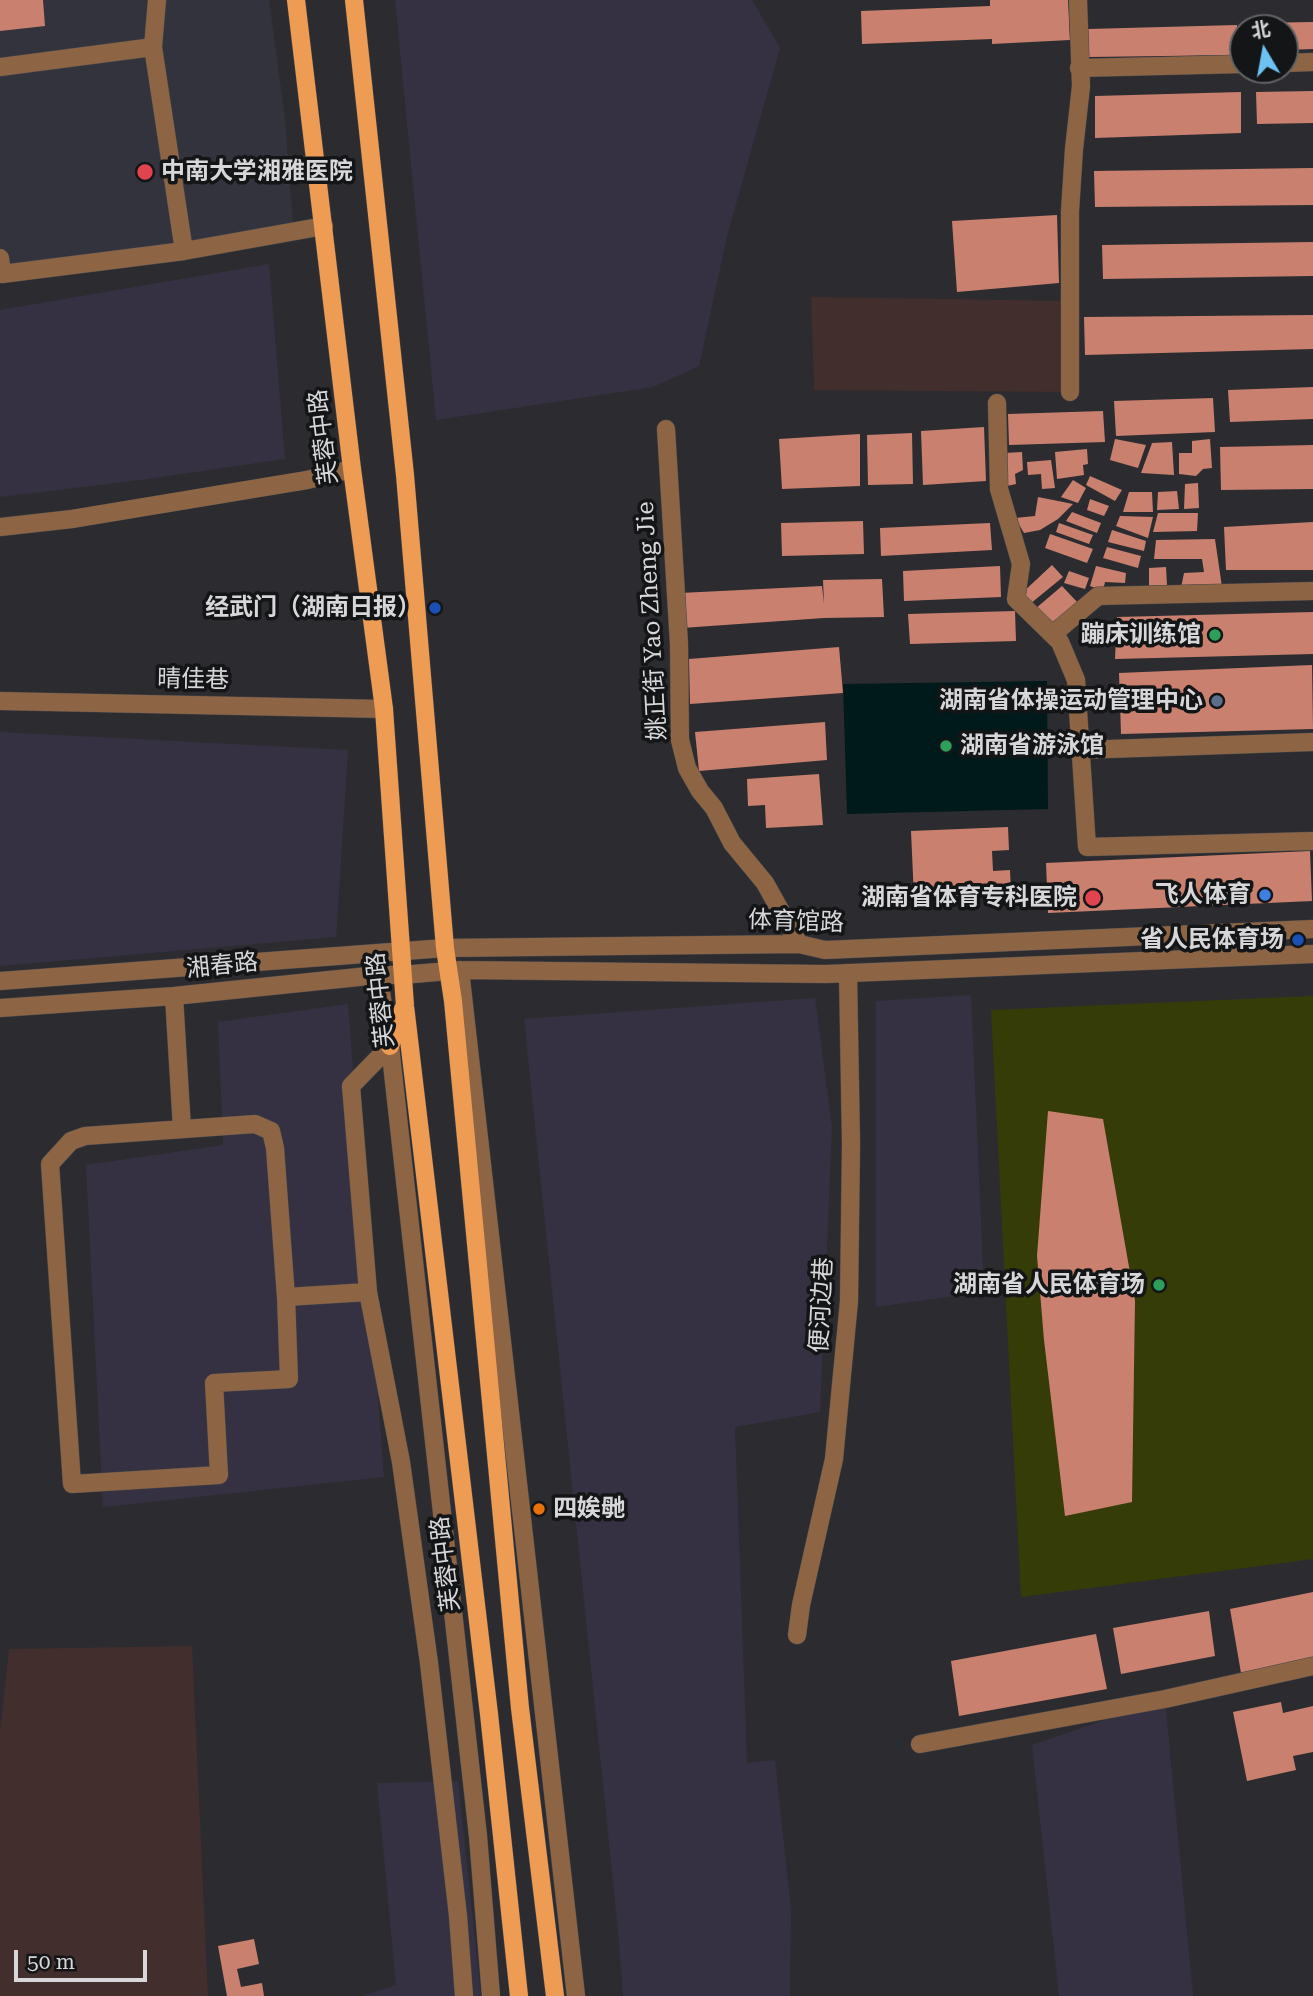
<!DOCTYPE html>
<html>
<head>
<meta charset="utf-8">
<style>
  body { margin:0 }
  #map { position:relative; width:1313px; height:1996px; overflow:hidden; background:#2c2c30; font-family:"Roboto Serif","Noto Sans SC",serif }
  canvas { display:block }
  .north { position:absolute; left:1229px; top:14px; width:70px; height:70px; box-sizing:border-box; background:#141516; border:2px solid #626364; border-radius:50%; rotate:350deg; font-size:19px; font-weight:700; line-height:28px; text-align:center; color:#d7d7da }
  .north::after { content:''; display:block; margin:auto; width:24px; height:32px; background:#6dc2f3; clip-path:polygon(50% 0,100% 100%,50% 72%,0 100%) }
  .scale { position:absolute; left:14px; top:1950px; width:133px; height:32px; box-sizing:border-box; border:4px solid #d7d7da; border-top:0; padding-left:9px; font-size:21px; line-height:24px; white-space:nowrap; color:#d7d7da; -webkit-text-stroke:5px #141516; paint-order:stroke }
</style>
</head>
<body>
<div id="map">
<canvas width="1313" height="1996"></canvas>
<div class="north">北</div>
<div class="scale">50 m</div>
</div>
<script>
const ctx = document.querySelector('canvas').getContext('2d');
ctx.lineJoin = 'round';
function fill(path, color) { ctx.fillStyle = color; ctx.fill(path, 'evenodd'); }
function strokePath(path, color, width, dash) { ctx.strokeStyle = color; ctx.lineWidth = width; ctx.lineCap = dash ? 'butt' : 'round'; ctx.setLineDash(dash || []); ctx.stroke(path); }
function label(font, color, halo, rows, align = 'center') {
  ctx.font = font + ' "Roboto Serif","Noto Sans SC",serif'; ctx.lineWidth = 7; ctx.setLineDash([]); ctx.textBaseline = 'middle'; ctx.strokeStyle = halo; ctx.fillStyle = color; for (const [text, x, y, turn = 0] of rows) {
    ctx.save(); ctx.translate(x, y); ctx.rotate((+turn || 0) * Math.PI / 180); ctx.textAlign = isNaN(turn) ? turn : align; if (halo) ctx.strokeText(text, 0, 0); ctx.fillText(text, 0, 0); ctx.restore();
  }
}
fill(new Path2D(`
  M395,0H752L780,48L727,236L699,366L653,387L436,420Z
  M269,264L285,459L147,479L0,497V310Z
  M0,732L348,750L336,937L0,966Z
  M971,995L984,1292L876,1307V1001Z
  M815,998L832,1127L820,1412L735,1427L747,1763L775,1760L791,1911L790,1996H623L618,1930L524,1019Z
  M348,1004L384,1477L103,1507L86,1165L223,1145L218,1022Z
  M1165,1699L1193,1996H1059L1032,1745Z
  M458,1781L481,1996H362L396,1985L377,1783Z`), '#353142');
fill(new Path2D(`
  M0,0H269L285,119L293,225L0,275Z`), '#32333d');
fill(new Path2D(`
  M811,297L1069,301L1070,392L814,390Z
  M192,1646L208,1996H0V1731L9,1649Z`), '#422e2c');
fill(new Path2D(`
  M1313,996V1559L1021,1597L991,1010Z`), '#363c07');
fill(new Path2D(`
  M1047,681L1048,809L847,814L843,684Z`), '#001a1b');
fill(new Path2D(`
  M0,0H43L45,26L0,31Z
  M990,0H1068L1070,40L992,44V39L862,44L861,11L990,6Z
  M1313,22V49L1285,50V28H1254V23Z
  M1237,25V55L1089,57L1088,29Z
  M1313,91V123L1257,124L1256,92Z
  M1241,92V133L1095,138V96Z
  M1313,168V205L1095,207L1094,171Z
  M1057,215L1059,283L957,292L952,221Z
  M1313,242V276L1103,279L1102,245Z
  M1313,315V349L1085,355L1084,317Z
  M1313,387V419L1230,422L1228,390Z
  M1213,398L1215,432L1116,436L1114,401Z
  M1103,411L1105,442L1009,445L1008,414Z
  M984,427L986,481L923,485L921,431Z
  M912,433L913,484L868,485L867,435Z
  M860,434V486L782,489L779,439Z
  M1115,439L1146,445L1138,468L1110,460Z
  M1210,439L1212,468L1203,469L1196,476L1179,474V453H1192V441Z
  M1172,442L1174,475L1141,473L1152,443Z
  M1313,445V489L1221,490L1220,447Z
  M1087,449L1088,464L1083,465L1084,475L1057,479L1055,452Z
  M1022,452L1023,470L1015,474L1016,484L1007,486L1004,453Z
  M1051,460L1055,488L1042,489L1041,474L1028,475L1027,462Z
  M1090,476L1122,490L1115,501L1086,485Z
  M1073,480L1086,488L1078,503L1061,497Z
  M1198,483L1199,508L1184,509L1185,484Z
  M1177,491L1179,509L1157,510L1158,492Z
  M1129,492H1152L1153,512H1123Z
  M1038,497L1073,504L1058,519L1040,530L1024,533L1015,518L1035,516Z
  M1090,499L1109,506L1104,516L1087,510Z
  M1072,512L1101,523L1097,533L1066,521Z
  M1158,513H1198L1197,531L1153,532Z
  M1120,516L1153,517L1148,538L1116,526Z
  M863,521L864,554L782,556L781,523Z
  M1313,522V570H1226L1224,527Z
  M990,523L992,550L881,556L880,528Z
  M1059,523L1093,535L1089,544L1056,532Z
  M1112,530L1146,541L1144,551L1108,542Z
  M1050,534L1093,549L1087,563L1045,548Z
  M1215,539L1222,587L1181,588L1184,573L1204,572L1202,559H1154L1156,540Z
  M1107,547L1141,556L1138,568L1103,558Z
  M1052,565L1063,577L1030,604L1021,594Z
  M1000,566L1001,597L904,601L903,571Z
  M1096,566L1126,573L1125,583L1105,582L1103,591L1090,586Z
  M1166,567L1167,585L1149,586V568Z
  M1069,571L1089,578L1085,589L1064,583Z
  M882,579L884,617L824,618L682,628L680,593L822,586L824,604L823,580Z
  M1062,586L1079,604L1053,627L1035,609Z
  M1015,611L1016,641L910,644L908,614Z
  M1313,612V654L1115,659L1117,617Z
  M839,647L843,693L690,704L689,659Z
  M1312,665L1313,729L1121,734L1119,673Z
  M825,722L827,760L699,771L695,732Z
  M819,774L823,825L766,828L765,805L748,806L747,779Z
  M1008,827L1009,850L992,851L993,871L1010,870L1011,893L914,898L911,831Z
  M1310,851L1312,901L1048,913L1046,863Z
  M1048,1111L1103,1119L1135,1301L1132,1502L1065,1516L1044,1340L1037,1256Z
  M1313,1592V1658L1241,1673L1230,1609Z
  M1209,1611L1215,1656L1121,1674L1113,1628Z
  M1096,1634L1107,1689L959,1716L951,1661Z
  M1281,1702L1283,1713L1313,1706V1752L1293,1756L1296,1770L1247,1781L1233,1712Z
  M254,1939L259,1964L237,1969L241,1987L262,1983L264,1996H227L218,1946Z`), '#c9806f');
const minor = new Path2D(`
  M157,0L153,47L184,251
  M1285,63L1313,62
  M0,67L153,47
  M1079,68L1243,64
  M0,258L2,274L184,251L324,226
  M1070,392V211L1074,149L1081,86L1078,0
  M997,403L999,489L1021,564L1016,599L1060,642L1076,680L1087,847L1313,841
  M666,429L679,644L680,740L687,768L700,791L714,808L732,843L765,883L799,944
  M0,527L72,519L307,480L352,469
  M1053,634L1098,596L1313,591
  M0,701L384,709
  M1080,750L1313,742
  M460,970L576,1996
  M378,975L390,1046L478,1836L491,1996
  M0,981L445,948L799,944L825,950L1313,929
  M174,996L182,1129
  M0,1008L174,996L378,975H402L460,970L826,974L1313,954
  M390,1046L351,1086L368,1292L401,1462L429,1663L458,1916L464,1996
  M255,1124L271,1131L275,1148L286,1297L289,1379L214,1383L219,1475L72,1484L50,1164L71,1141L85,1136Z
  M286,1297L368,1292
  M797,1635L801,1605L834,1459L849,1301L851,1144L848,973
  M920,1744L1165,1699L1313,1666`);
const major = new Path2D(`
  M296,0L352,469L384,709L405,1006L489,1714L519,1996
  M354,0L405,475L445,948L453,1001L520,1708L555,1996
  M390,1046L403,1009`);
strokePath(minor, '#47474b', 19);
strokePath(major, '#47474b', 19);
strokePath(minor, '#8d6545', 18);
strokePath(major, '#ee9b54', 18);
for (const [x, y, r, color] of [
  [145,172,9,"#e0444e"],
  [435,608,7,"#1a4fb4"],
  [1215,635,7,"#2e9e5b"],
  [1217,701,7,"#5c6f8a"],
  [946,746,7,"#2e9e5b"],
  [1265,895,7,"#3f7fe0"],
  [1093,898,9,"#e0444e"],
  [1298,940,7,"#1a4fb4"],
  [1159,1285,7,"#2e9e5b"],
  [539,1509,7,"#e8710a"]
]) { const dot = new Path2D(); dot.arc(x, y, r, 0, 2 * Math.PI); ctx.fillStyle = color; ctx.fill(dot); strokePath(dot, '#141516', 2.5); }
label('bold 24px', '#d7d7da', '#141516', [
  ["中南大学湘雅医院",161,172,"left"],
  ["经武门（湖南日报）",421,608],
  ["蹦床训练馆",1201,635],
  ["湖南省体操运动管理中心",1203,701],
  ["湖南省游泳馆",960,746,"left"],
  ["飞人体育",1251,895],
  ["湖南省体育专科医院",1077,898],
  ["省人民体育场",1284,940],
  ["湖南省人民体育场",1145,1285],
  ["四娭毑",553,1509,"left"]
], 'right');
label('24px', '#d7d7da', '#141516', [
  ["芙蓉中路",324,437,-97],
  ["姚正街 Yao Zheng Jie",652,621,-93],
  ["晴佳巷",193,680,1],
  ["体育馆路",796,922,2],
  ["湘春路",222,966,-6],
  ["芙蓉中路",381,1000,-96],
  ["便河边巷",822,1305,-87],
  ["芙蓉中路",446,1564,-97]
]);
</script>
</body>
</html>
